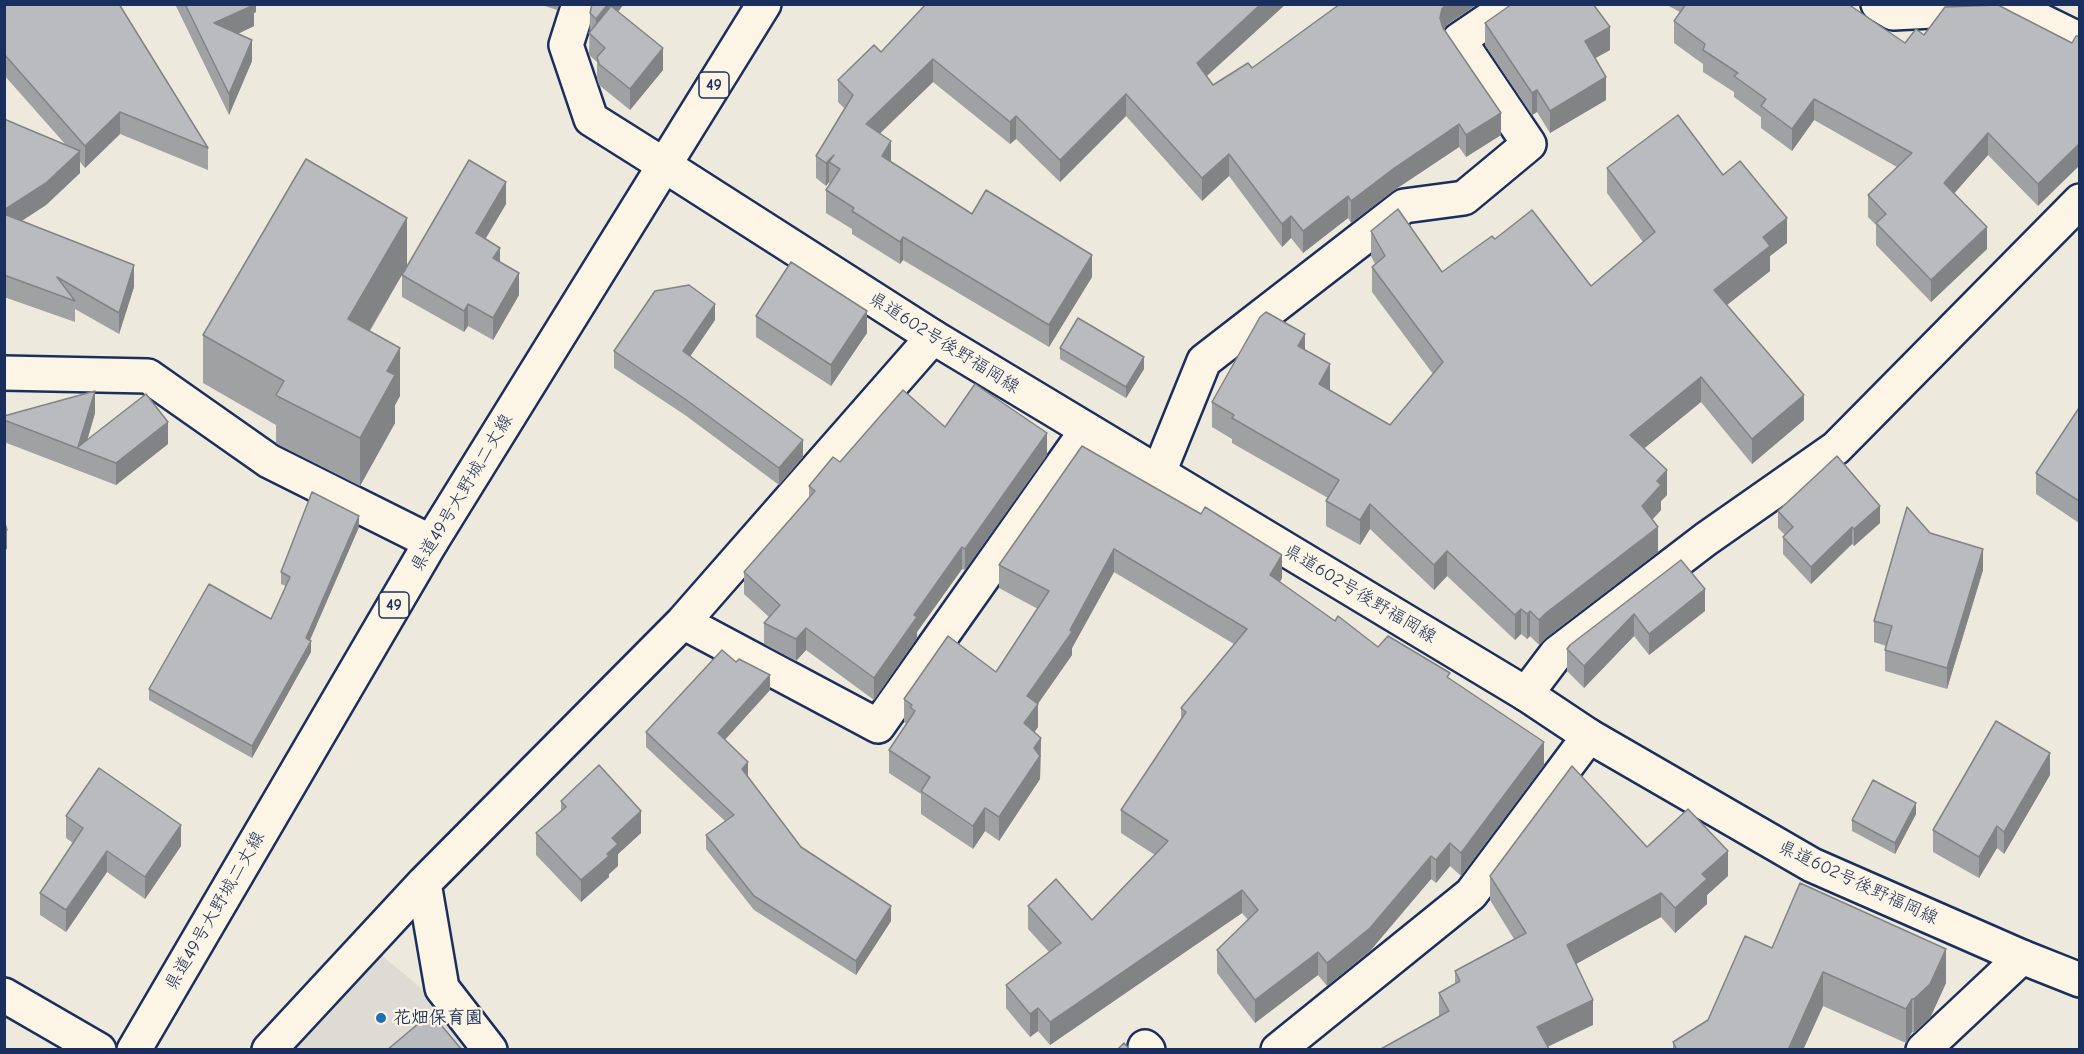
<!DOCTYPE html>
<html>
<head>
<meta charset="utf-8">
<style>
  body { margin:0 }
  #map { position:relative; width:2084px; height:1054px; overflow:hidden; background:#eee9dd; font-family:"Comic Neue",sans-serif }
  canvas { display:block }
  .frame { position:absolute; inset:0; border:6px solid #1b2f5e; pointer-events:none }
</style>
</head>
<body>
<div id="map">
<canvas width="2084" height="1054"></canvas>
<div class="frame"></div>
</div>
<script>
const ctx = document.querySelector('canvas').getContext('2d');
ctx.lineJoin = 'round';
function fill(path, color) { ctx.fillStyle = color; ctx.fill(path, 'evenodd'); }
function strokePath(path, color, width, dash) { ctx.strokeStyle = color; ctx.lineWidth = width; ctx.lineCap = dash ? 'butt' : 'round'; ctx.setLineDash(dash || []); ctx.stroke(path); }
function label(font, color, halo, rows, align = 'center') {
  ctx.font = font + ' "Comic Neue","Klee One",sans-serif'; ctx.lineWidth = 4.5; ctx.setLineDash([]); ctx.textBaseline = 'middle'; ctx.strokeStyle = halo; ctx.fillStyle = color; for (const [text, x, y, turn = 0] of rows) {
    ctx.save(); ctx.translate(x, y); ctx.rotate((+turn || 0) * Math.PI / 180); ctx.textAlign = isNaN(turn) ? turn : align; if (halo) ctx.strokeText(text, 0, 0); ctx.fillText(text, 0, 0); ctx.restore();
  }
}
fill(new Path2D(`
  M381,955L420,987L468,1049L288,1050Z`), '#dedbd4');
const minor = new Path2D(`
  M579,4L566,45L591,119L664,165
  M1878,4L1893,13L2013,7L2080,40
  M4,373L148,376L269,461L431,542
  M1159,472L1204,361L1404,206L1464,198L1529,144L1459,40L1512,4
  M683,622L878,726L1087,430
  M1526,694L1557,653L1706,539L1836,448L2080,201
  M4,995L99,1050
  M1145,1047L1148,1050
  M269,1050L424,883
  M490,1050L442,988L424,883L683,622L933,337
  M1278,1050L1471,894L1589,736
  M1923,1050L2022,957`);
const secondary = new Path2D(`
  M664,165L933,337L1526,694L1589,736L1812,865L2022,957L2080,980`);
const primary = new Path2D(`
  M134,1050L431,542L764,4`);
strokePath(minor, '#1b2f5e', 38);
strokePath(secondary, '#1b2f5e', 38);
strokePath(primary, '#1b2f5e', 38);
strokePath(minor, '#fcf5e5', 33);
strokePath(secondary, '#fcf5e5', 33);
strokePath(primary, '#fcf5e5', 33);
fill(new Path2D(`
  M4,4L208,148V170L120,134L85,168L80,162V173L46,205L22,221L134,287L119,334L75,309V322L4,297V119L65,144L4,75Z
  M175,4H256V12L254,13V26L238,34L252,61L229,115Z
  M542,4H560L557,10L542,5Z
  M624,4L618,12L663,70L630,110L599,85L597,79V62L589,55L590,13Z
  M1340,4H1478L1448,24L1444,29L1501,135L1466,157L1459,147L1393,191L1351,223L1348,218L1303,253L1291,238L1282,247L1229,176L1202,201L1126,116L1060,182L1016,139L1010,144L933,82L880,133L891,162L972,214L1092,277L1049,347L903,260L900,264L852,234V229L826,213V190L830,185L829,182L826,186L816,178V156L845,109L838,102V80L881,52L1207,76L1213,85L1252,68Z
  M1665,4H1855L1852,8L1905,43L1924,35L2072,43L2038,206L1988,155L1954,193L1987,249L1931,302L1876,245V225L1868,217V195L1897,167L1814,120L1792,151L1761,128V117L1734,97V92L1703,72V64L1674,43V21L1680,12Z
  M1485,23L1610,50L1595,58L1606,100L1550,133L1537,112L1532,115L1485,45Z
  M1607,168L1723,175L1787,243L1770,256V271L1727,305L1804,420L1752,464L1701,402L1644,448L1667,495L1661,501V510L1652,520L1658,552L1546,638L1539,645L1530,636L1527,639L1521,634L1515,640L1447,576L1434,590L1370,529L1360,545L1326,526V501L1328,498L1232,443V439L1212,427V402L1305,350L1330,389L1329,390L1390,425L1433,374L1372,292V267L1375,264L1371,256V231L1442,272L1495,239L1591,286L1643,242L1607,193Z
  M506,204L485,239L519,295L493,340L468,326L464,332L402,297V275L370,331L400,396L395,405V423L360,486L279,445L276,443V425L203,383V335L407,266Z
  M756,316L867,333L831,386L756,337Z
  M715,320L690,356L803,457L779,485L685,415L614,368V351Z
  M1060,348L1144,369L1126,398L1060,359Z
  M2079,408V523L2036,494V473Z
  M95,413L87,441L168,444L116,485L4,442V416Z
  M945,427L1047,455L965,570L962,569L917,632V638L874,700L806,650L796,661L764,644V623L769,617L744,594V572L809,498V486L840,462Z
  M1082,446L1282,578L1280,582L1335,621L1378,647L1450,679L1544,765L1461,876L1450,866L1436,883L1431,879L1370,951L1327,986L1318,975L1255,1023L1217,973V950L1248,920L1242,913L1050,1045L1038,1031L1030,1037L1006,1008V985L1049,952L1028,929V906L1092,920L1155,855L1121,833V810L1181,719V708L1234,644L1114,572L1072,648V655L1038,704V727L1034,733L1041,738L1040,779L999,841L985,831L973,849L921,814V794L889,773V750L907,724L904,722V699L996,672L1038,609L999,588V565Z
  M1778,511L1880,523L1854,546L1852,544L1811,584L1783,554V537L1785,535L1778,528Z
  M359,527L310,640L311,652L252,758L149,700V689L271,619L286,586L281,584V572Z
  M1930,533L1983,570L1947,689L1885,671V650L1886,646L1874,642V621Z
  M1681,560L1705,611L1649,655L1634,636L1584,688L1567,671V649Z
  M770,690L725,740L748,777L801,847L891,921L856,975L754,910L706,849V835L725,821L646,747V732Z
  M2050,775L2004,854L1997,848L1979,878L1933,852V830Z
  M561,801L641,833L618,854V866L609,874V877L581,902L536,855V833L561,811Z
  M1916,814L1895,854L1852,831V820Z
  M66,816L181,846L145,899L107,872L66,932L40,915V893L73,843L66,838Z
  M1647,847L1728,876L1707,895V904L1675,933L1661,917L1576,964L1593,1025L1439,1017V993L1455,984V971L1514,939L1490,900V876Z
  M1772,948L1946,983L1930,1018L1914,1033L1912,1032L1906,1043L1823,1006L1803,1050H1673V1042L1708,1020Z`), '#a0a1a3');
fill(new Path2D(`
  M249,4H256V12L254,13V26L214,45V23Z
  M608,4H624L596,38V19Z
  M1261,4H1286L1197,85V63Z
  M1446,4H1478L1448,24L1442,31L1440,18L1442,9Z
  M1610,27V50L1585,64V41Z
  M252,40V61L229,115V94Z
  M663,48V70L630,110V89Z
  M933,59V82L866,147V124Z
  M1606,77V100L1550,133V111Z
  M1537,90V112L1532,115V93Z
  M1126,94V116L1060,182V160Z
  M1814,99V120L1792,151V129Z
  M120,112V134L85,168V146Z
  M1501,113V135L1466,157V135Z
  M1016,116V139L1010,144V122Z
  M1459,124V147L1393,191L1351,223V201L1393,169Z
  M1988,133V155L1944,205V183Z
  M891,141V163L882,156Z
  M2079,144V166L2038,206V184Z
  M80,151V173L46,205L4,232V210Z
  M1229,154V176L1202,201V178Z
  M834,155L829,162V182L826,186V163Z
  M506,182V204L476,255V233Z
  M1348,196V218L1303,253V231Z
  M1291,216V238L1282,247V224Z
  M407,218V266L348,367V319Z
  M1787,218V243L1770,256V271L1714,315V290L1763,237Z
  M1987,227V249L1931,302V280Z
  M903,237V260L900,264V242Z
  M500,248V269L493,258Z
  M1092,255V277L1049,347V325Z
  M134,265V287L119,334V313Z
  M519,273V295L493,340V318Z
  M468,304V326L464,332V311Z
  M715,304V320L683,367V351Z
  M867,311V333L831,386V365Z
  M1305,334V359L1298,346Z
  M400,348V396L395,405V423L360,486V438L387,371Z
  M1144,357V369L1126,398V387Z
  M1330,364V389L1319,408V384Z
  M1701,377V402L1630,460V435Z
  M95,391V413L84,451L78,447Z
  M1804,395V420L1752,464V439Z
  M168,422V444L116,485V463Z
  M1047,433V455L965,570V549Z
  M803,440V457L779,485V468Z
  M1667,470V495L1661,501V510L1642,531V506L1657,481Z
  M1370,504V529L1360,545V520Z
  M1880,506V523L1854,546V529Z
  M359,516V527L306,649V638Z
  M1658,527V552L1546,638L1539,645V620L1546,613Z
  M1852,527V544L1811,584V567Z
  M7,530V549L4,550V531Z
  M962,547V569L917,632V638L874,700V678L914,615Z
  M1114,549V572L1072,648V655L1027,719V696L1070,630Z
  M1983,549V570L1947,689V668Z
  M1447,551V576L1434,590V565Z
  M1282,555V578L1270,598V575Z
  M1705,589V611L1649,655V634Z
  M1521,609V634L1515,640V615Z
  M1530,611V636L1527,639V614Z
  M1634,614V636L1584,688V666Z
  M806,628V650L796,661V639Z
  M311,641V652L252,758V746Z
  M770,675V690L718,747V733Z
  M1038,704V727L1024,746V723Z
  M1041,738L1040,779L999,841V817L1034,748Z
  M1544,742V765L1461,876V853Z
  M2050,753V775L2004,854V832Z
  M748,762V777L742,769Z
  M1916,803V814L1895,854V843Z
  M985,808V831L973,849V826Z
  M641,811V833L618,854V866L609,874V877L581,902V880L607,854L612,838Z
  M181,825V846L145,899V877Z
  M1997,826V848L1979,878V857Z
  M1450,843V866L1436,883V860Z
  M107,851V872L66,932V910Z
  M1728,851V876L1707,895V904L1675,933V908L1702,874Z
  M1431,856V879L1370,951L1327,986V963Z
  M1242,890V913L1050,1045V1022Z
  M1661,893V917L1567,969V945Z
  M891,906V921L856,975V961Z
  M1946,949V983L1930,1018L1914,1033V999Z
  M1318,952V975L1255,1023V1000Z
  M1823,972V1006L1803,1050H1788Z
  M1912,999V1032L1906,1043V1009Z
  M1593,1000V1025L1541,1050L1537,1027Z
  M1038,1008V1031L1030,1037V1014Z`), '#828385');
const building = new Path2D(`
  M4,4H119L208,148L120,112L85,146L4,54Z
  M185,4L254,5L214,23L252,40L229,94Z
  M592,4H608L596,19L590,13Z
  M926,4H1261L1197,63L1213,85L1248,63L1252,68L1340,4H1446L1442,9L1440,18L1443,28L1501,113L1466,135L1459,124L1393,169L1351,201L1348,196L1303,231L1291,216L1282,224L1229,154L1202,178L1126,94L1060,160L1016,116L1010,122L933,59L866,124L891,141L882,156L972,214L986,190L1092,255L1049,325L903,237L900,242L852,211L854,208L826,190L840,169L829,162L834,155L826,163L816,156L853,95L838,80L874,45L881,52Z
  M1512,4H1593L1610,27L1585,41L1606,77L1550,111L1537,90L1532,93L1485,23Z
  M1686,4H1848L1905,43L1916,29L1924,35L1945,7L1998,5L2072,43L2076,36H2079V144L2038,184L1988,133L1944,183L1987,227L1931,280L1876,223L1886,214L1868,195L1912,153L1814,99L1792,129L1761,106L1766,99L1734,76L1738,73L1703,50L1705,44L1674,21Z
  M611,6L663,48L630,89L599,64L597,57L605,48L589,33Z
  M1678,115L1723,175L1740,161L1787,218L1763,237L1770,246L1714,290L1804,395L1752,439L1701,377L1630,435L1667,470L1657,481L1661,485L1642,506L1658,527L1546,613L1539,620L1530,611L1527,614L1521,609L1515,615L1447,551L1434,565L1370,504L1360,520L1326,501L1339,480L1232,418L1234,415L1212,402L1260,317L1266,312L1305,334L1298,346L1330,364L1319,384L1390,425L1443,362L1372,267L1385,256L1371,231L1398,209L1442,272L1492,236L1495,239L1532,210L1591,286L1655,232L1607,168Z
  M4,119L80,151L46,183L4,210Z
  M306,159L407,218L348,319L400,348L387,371L395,375L360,438L279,397L276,395L284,381L203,335Z
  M469,160L506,182L476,233L500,248L493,258L519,273L493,318L468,304L464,311L402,275Z
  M4,214L134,265L119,313L57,277L75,301L4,275Z
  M791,262L867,311L831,365L756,316Z
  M689,285L715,304L683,351L803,440L779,468L685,399L614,351L655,291Z
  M1078,318L1144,357L1126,387L1060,348Z
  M975,384L1047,433L965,549L962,547L914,615L917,617L874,678L806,628L796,639L764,623L780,605L744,572L815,491L809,486L833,457L840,462L903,390L945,427Z
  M95,391L78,447L146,394L168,422L116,463L4,420V416Z
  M2079,408V501L2036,473Z
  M1082,446L1201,514L1205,507L1282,555L1270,575L1335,621L1338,616L1378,647L1388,636L1450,673L1447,677L1544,742L1461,853L1450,843L1436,860L1431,856L1370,928L1327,963L1318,952L1255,1000L1217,950L1258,910L1242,890L1050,1022L1038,1008L1030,1014L1006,985L1061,943L1028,906L1056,879L1092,920L1168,841L1121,810L1186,712L1181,708L1247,629L1114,549L1070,630L1072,632L1027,696L1038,704L1024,723L1041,738L1034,748L1040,756L999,817L985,808L973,826L921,791L930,777L889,750L915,711L910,707L912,705L904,699L948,636L996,672L1049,591L999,565Z
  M1837,456L1880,506L1854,529L1852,527L1811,567L1783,537L1793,527L1778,511Z
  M312,492L359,516L306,638L311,641L252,746L149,689L209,584L271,619L290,577L281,572Z
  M1907,507L1930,533L1983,549L1947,668L1885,650L1892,626L1874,621Z
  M4,520L7,530L4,531Z
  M1681,560L1705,589L1649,634L1634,614L1584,666L1567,649L1570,645Z
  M722,650L736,662L739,659L770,675L718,733L748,762L742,769L801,847L891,906L856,961L754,896L706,835L734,815L646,732Z
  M1996,721L2050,753L2004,832L1997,826L1979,857L1933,830Z
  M599,765L641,811L612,838L618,844L607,854L609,856L581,880L536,833L566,807L561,801Z
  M1572,766L1647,847L1688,809L1728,851L1702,874L1707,879L1675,908L1661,893L1567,945L1593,1000L1537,1027L1549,1049L1379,1050L1449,1011L1439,993L1460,981L1455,971L1526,933L1490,876Z
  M99,768L181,825L145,877L107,851L66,910L40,893L83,828L66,816Z
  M1873,780L1916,803L1895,843L1852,820Z
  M1800,883L1946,949L1930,984L1914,999H1912L1906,1009L1823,972L1788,1050H1677L1673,1042L1708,1020L1745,936L1772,948Z
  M431,1013L462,1050H387Z
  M1124,1043L1130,1050H1117Z`);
fill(building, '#babbbe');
strokePath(building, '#828385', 1.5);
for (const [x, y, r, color] of [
  [381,1018,6,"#1f6fb2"]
]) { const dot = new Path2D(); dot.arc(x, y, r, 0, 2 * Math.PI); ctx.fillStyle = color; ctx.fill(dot); strokePath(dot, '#fcf5e5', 2); }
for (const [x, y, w] of [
  [714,85,30],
  [394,605,30]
]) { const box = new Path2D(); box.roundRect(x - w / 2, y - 13, w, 26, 4.5); ctx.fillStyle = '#fcf5e5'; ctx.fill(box); strokePath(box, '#1b2f5e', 1.5); }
label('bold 16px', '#1b2f5e', null, [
  ["49",714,85],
  ["49",394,605]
]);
label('18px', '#1b2f5e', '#fcf5e5', [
  ["県道602号後野福岡線",944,343,32],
  ["県道49号大野城二丈線",462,493,-59],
  ["県道602号後野福岡線",1360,594,31],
  ["県道602号後野福岡線",1858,883,25],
  ["県道49号大野城二丈線",215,911,-60]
]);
label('bold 18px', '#1b2f5e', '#fcf5e5', [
  ["花畑保育園",393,1018]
], 'left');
</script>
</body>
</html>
